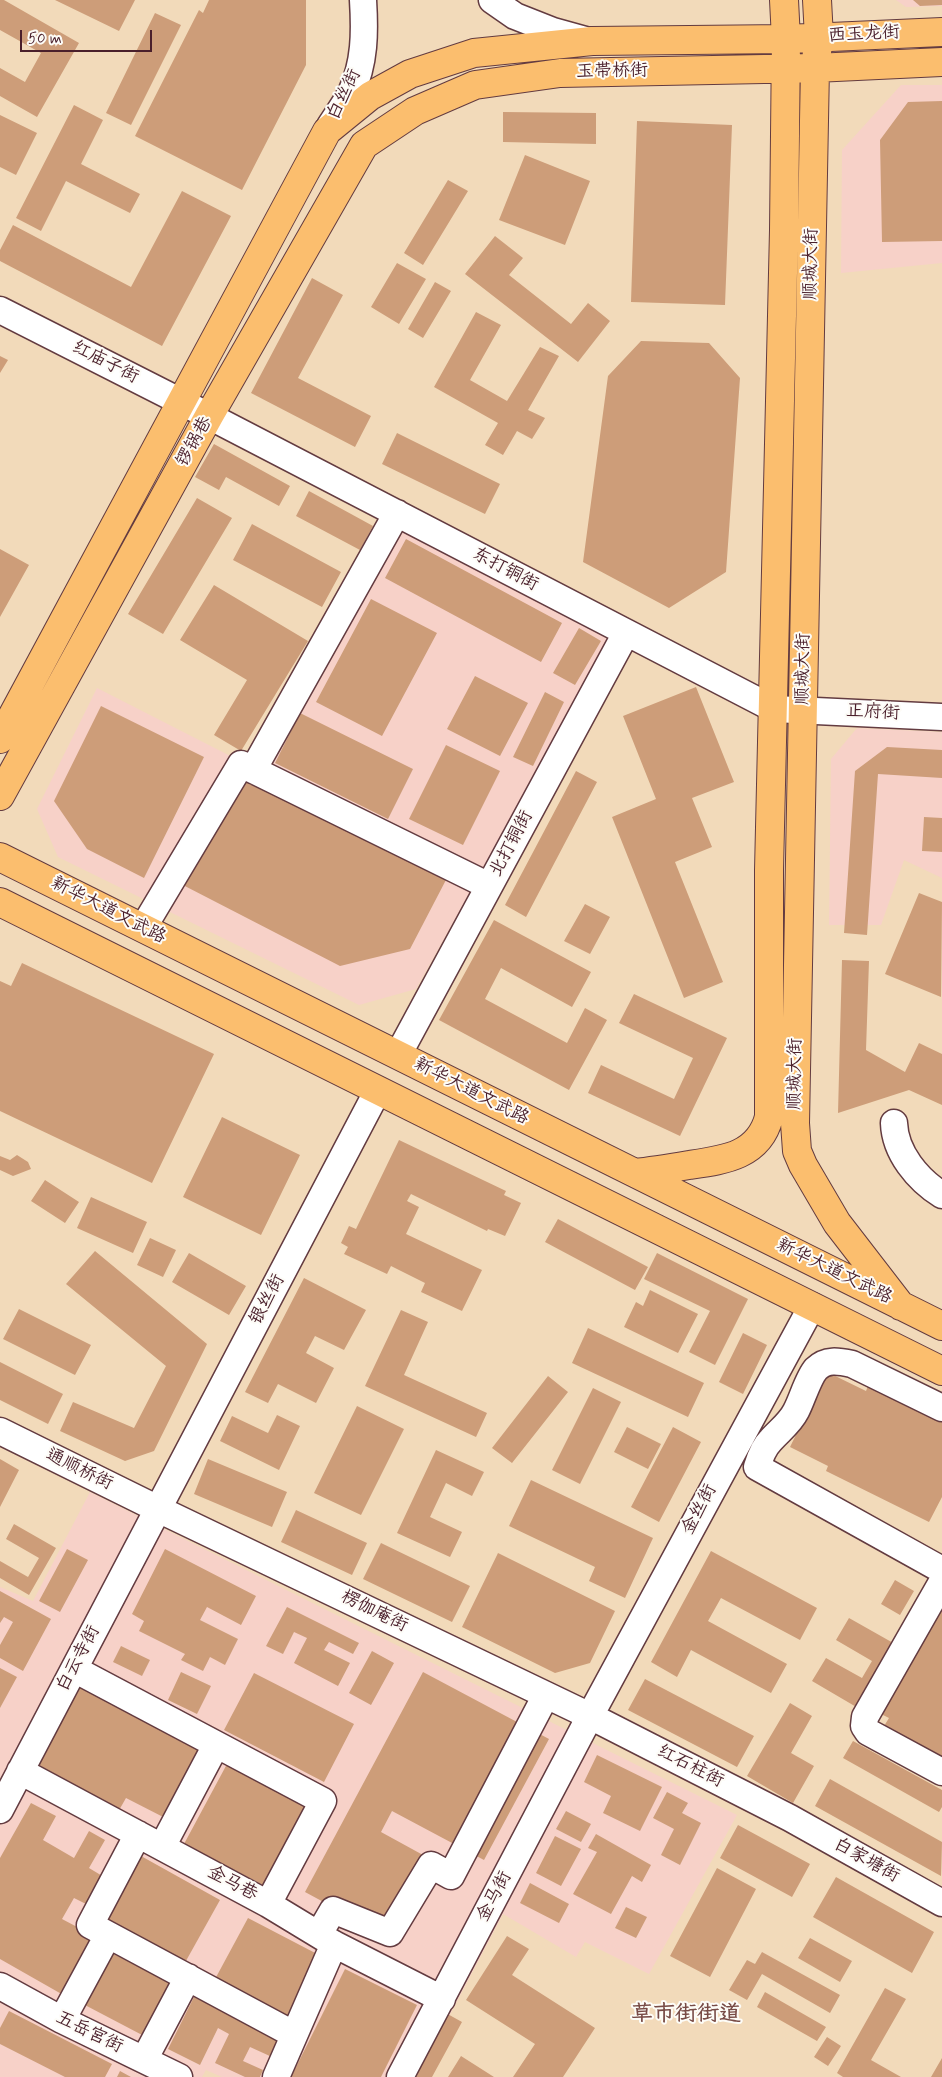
<!DOCTYPE html>
<html>
<head>
<meta charset="utf-8">
<style>
  body { margin:0 }
  #map { position:relative; width:942px; height:2077px; overflow:hidden; background:#f2daba; font-family:Mynerve,sans-serif }
  canvas { display:block }
  .scale { position:absolute; left:20px; top:30px; width:132px; height:22px; box-sizing:border-box; border:2px solid #4a1f2b; border-top:0; padding-left:6px; font-size:15px; line-height:18px; white-space:nowrap; color:#4a1f2b; -webkit-text-stroke:4px #fdfcf7; paint-order:stroke }
</style>
</head>
<body>
<div id="map">
<canvas width="942" height="2077"></canvas>
<div class="scale">50 m</div>
</div>
<script>
const ctx = document.querySelector('canvas').getContext('2d');
ctx.lineJoin = 'round';
function fill(path, color) { ctx.fillStyle = color; ctx.fill(path, 'evenodd'); }
function strokePath(path, color, width, dash) { ctx.strokeStyle = color; ctx.lineWidth = width; ctx.lineCap = dash ? 'butt' : 'round'; ctx.setLineDash(dash || []); ctx.stroke(path); }
function label(font, color, halo, rows, align = 'center') {
  ctx.font = font + ' Mynerve,"LXGW WenKai TC",sans-serif'; ctx.lineWidth = 4; ctx.setLineDash([]); ctx.textBaseline = 'middle'; ctx.strokeStyle = halo; ctx.fillStyle = color; for (const [text, x, y, turn = 0] of rows) {
    ctx.save(); ctx.translate(x, y); ctx.rotate((+turn || 0) * Math.PI / 180); ctx.textAlign = isNaN(turn) ? turn : align; if (halo) ctx.strokeText(text, 0, 0); ctx.fillText(text, 0, 0); ctx.restore();
  }
}
fill(new Path2D(`
  M896,0H942V6L906,7Z
  M901,85H942V263L841,273L842,150Z
  M388,517L613,636L416,989L359,1005L58,857L37,809L97,688L248,765Z
  M857,728L942,732V878L904,860L881,925H829L831,759Z
  M90,1492L737,1815L649,1974L585,1942L576,1957L503,1914L417,2077H222L206,2070L202,2077H0V1587L33,1601Z`), '#f7d1c8');
fill(new Path2D(`
  M0,0H4L79,43L37,117L0,96V68L25,82L41,53L0,30Z
  M55,0H135L119,31Z
  M209,0H306V65L242,190L135,136L199,10L203,13Z
  M913,0H942V5L920,6Z
  M155,13L181,25L131,125L106,113Z
  M942,101V241L882,242L880,140L908,102Z
  M74,105L103,120L81,164L140,194L130,213L66,181L41,231L16,218Z
  M503,112L596,113V144L503,142Z
  M0,115L37,133L16,175L0,167Z
  M637,121L732,125L725,305L631,302Z
  M525,155L590,181L565,245L499,220Z
  M448,180L468,191L423,265L404,253Z
  M182,191L231,216L162,346L0,261V250L13,225L131,287Z
  M495,236L523,258L509,275L571,324L588,303L610,321L578,362L465,274Z
  M397,263L426,279L399,324L371,307Z
  M312,278L343,295L298,378L371,416L355,447L251,393Z
  M435,282L451,291L423,338L408,329Z
  M476,312L501,325L470,380L507,401L540,347L559,356L528,410L545,418L532,439L517,431L503,455L485,445L498,423L434,387Z
  M641,341L709,343L740,378L726,572L669,608L583,562L608,376Z
  M0,356L8,360L0,373Z
  M397,433L500,484L485,514L382,464Z
  M214,444L290,486L279,506L226,477L219,490L195,477Z
  M309,491L373,526L360,550L296,516Z
  M197,498L232,518L163,634L128,614Z
  M252,524L341,572L322,607L233,560Z
  M406,539L562,623L541,662L385,578Z
  M0,549L29,565L0,617Z
  M214,585L308,641L241,751L214,735L247,680L180,640Z
  M371,599L437,633L382,736L316,702Z
  M579,628L601,641L575,685L553,673Z
  M475,676L528,703L500,756L447,729Z
  M696,687L734,782L692,798L712,847L675,862L723,982L684,998L612,817L656,799L623,716Z
  M545,692L564,702L533,766L513,757Z
  M101,706L204,757L144,878L87,849L54,801Z
  M300,713L413,769L388,819L275,763Z
  M446,745L500,771L463,845L409,819Z
  M887,747L942,750V778L878,774L867,935L844,933L855,771Z
  M239,770L447,878L410,949L340,966L179,883Z
  M576,771L597,782L526,917L505,905Z
  M924,817L942,818V852L922,851Z
  M919,893L942,902L941,997L885,974Z
  M585,904L610,917L590,954L564,941Z
  M494,920L591,972L572,1007L501,968L485,999L567,1043L585,1008L607,1020L569,1090L439,1020Z
  M842,960L869,961L866,1050L905,1072L919,1043L942,1054V1105L909,1090L838,1113Z
  M22,963L214,1054L152,1183L0,1111V981L11,986Z
  M634,994L727,1038L680,1136L588,1093L601,1065L674,1099L693,1058L619,1023Z
  M222,1117L300,1155L261,1235L183,1197Z
  M399,1140L506,1191L504,1195L521,1203L505,1236L488,1229L487,1231L411,1194L407,1201L419,1207L406,1234L482,1270L462,1311L421,1292L425,1283L391,1266L387,1274L344,1254L348,1247L341,1243L349,1226L356,1229Z
  M17,1155L28,1162L31,1169L13,1176L0,1170V1156L10,1160Z
  M45,1180L79,1202L65,1223L31,1201Z
  M91,1197L147,1222L133,1253L77,1228Z
  M558,1219L648,1267L635,1290L545,1242Z
  M150,1238L176,1250L163,1277L137,1265Z
  M95,1251L207,1344L154,1451L125,1461L60,1431L73,1402L134,1428L166,1366L66,1284Z
  M189,1253L246,1286L229,1315L172,1282Z
  M657,1253L748,1299L715,1365L689,1352L710,1311L644,1279Z
  M304,1278L366,1310L344,1350L315,1336L306,1353L334,1368L316,1403L278,1384L268,1403L245,1392Z
  M650,1290L698,1314L678,1353L624,1327L636,1302L643,1306Z
  M19,1309L91,1345L75,1375L3,1339Z
  M401,1310L428,1322L404,1375L487,1413L476,1437L365,1386Z
  M588,1328L704,1383L688,1417L572,1363Z
  M743,1333L767,1345L743,1394L719,1382Z
  M0,1362L63,1394L48,1424L0,1400Z
  M827,1372L866,1391L868,1386L942,1416V1497L929,1522L826,1471L828,1466L790,1447Z
  M548,1376L568,1392L512,1463L492,1448Z
  M593,1388L621,1402L580,1484L552,1470Z
  M357,1406L404,1429L361,1515L314,1493Z
  M277,1415L300,1426L279,1470L220,1441L232,1416L268,1433Z
  M627,1427L661,1444L648,1469L614,1452Z
  M673,1427L701,1442L659,1522L631,1507Z
  M436,1450L484,1472L472,1496L446,1483L430,1517L462,1532L450,1557L397,1533Z
  M0,1459L19,1470L0,1507Z
  M208,1459L287,1492L272,1527L194,1494Z
  M531,1480L653,1538L625,1598L589,1581L595,1567L509,1526Z
  M296,1510L367,1543L352,1575L281,1542Z
  M14,1524L56,1548L29,1595L0,1578V1561L28,1577L39,1558L6,1539Z
  M381,1543L470,1586L452,1622L363,1579Z
  M67,1549L88,1560L60,1612L39,1601Z
  M165,1549L256,1596L241,1625L207,1607L200,1620L238,1639L225,1665L210,1657L203,1671L181,1660L185,1654L139,1631L144,1621L132,1614Z
  M711,1551L817,1608L800,1640L721,1598L708,1621L787,1664L771,1693L691,1650L677,1677L651,1662Z
  M498,1553L615,1611L590,1663L555,1673L462,1627Z
  M895,1580L914,1591L900,1615L881,1604Z
  M0,1591L51,1619L23,1671L0,1658V1645L13,1622L4,1617L0,1623Z
  M942,1603V1766L881,1731L889,1718L879,1713Z
  M287,1607L359,1643L353,1654L329,1642L324,1650L350,1663L338,1686L294,1663L307,1638L294,1632L283,1654L266,1646Z
  M849,1618L895,1644L858,1708L812,1681L826,1658L862,1678L872,1661L836,1640Z
  M121,1646L150,1660L142,1676L113,1662Z
  M372,1651L394,1663L371,1705L349,1693Z
  M0,1668L17,1677L0,1708Z
  M181,1672L211,1686L197,1714L168,1700Z
  M423,1672L549,1739L484,1860L392,1811L381,1832L423,1855L381,1933L305,1892Z
  M254,1673L354,1724L324,1782L224,1730Z
  M645,1679L754,1736L737,1767L628,1710Z
  M79,1681L207,1747L169,1820L126,1798L118,1812L33,1769Z
  M790,1703L812,1716L791,1753L814,1766L793,1803L747,1776Z
  M853,1741L942,1790V1807L939,1812L843,1758Z
  M597,1755L662,1787L640,1831L603,1813L611,1796L584,1782Z
  M227,1764L308,1806L265,1886L184,1844Z
  M830,1779L942,1842L941,1876L815,1806Z
  M667,1792L688,1803L682,1813L701,1823L680,1865L661,1855L674,1829L653,1818Z
  M31,1803L56,1816L43,1840L74,1858L89,1831L105,1840L89,1868L104,1877L88,1905L74,1898L62,1919L98,1938L65,1996L0,1959V1858Z
  M566,1811L591,1824L581,1842L556,1829Z
  M738,1825L810,1864L792,1897L720,1858Z
  M596,1834L651,1865L642,1882L632,1876L611,1914L573,1894L597,1852L588,1848Z
  M555,1836L581,1849L561,1886L536,1873Z
  M141,1856L220,1900L182,1968L103,1924Z
  M717,1868L756,1889L710,1977L670,1956Z
  M836,1877L934,1932L912,1973L813,1917Z
  M530,1883L569,1904L559,1923L520,1903Z
  M626,1907L647,1917L636,1938L615,1928Z
  M248,1918L319,1955L286,2018L214,1981Z
  M507,1936L529,1949L512,1975L595,2028L563,2077H513L535,2044L466,2000Z
  M810,1938L852,1961L840,1982L798,1958Z
  M110,1952L172,1984L144,2036L83,2004Z
  M762,1952L840,1995L830,2013L762,1974L747,2000L729,1990L747,1960L755,1964Z
  M345,1969L417,2005L381,2077H291Z
  M885,1988L906,1999L871,2060L901,2077H843L837,2073Z
  M765,1992L826,2027L817,2041L757,2007Z
  M194,1997L281,2039L272,2057L250,2047L243,2061L263,2070L260,2077H245L215,2063L229,2034L218,2028L200,2065L168,2049Z
  M9,2011L112,2064L105,2077H65L0,2044V2028Z
  M444,2012L462,2022L432,2077H408Z
  M827,2037L841,2046L828,2066L814,2057Z
  M461,2056L494,2077H448Z
  M942,2058V2077H931Z
  M120,2071L131,2077H117Z`), '#cd9d79');
const minor = new Path2D(`
  M492,0L515,16L553,31L589,41
  M330,126C337,115 345,104 351,93C365,63 365,32 363,0
  M0,310L209,416L774,709L942,717
  M253,770L397,513
  M143,928L241,764L489,886
  M398,1055L626,633
  M894,1123C895,1153 918,1180 942,1195
  M942,1408L852,1364C838,1361 826,1359 816,1369C808,1378 802,1400 796,1411C790,1423 780,1430 771,1440C764,1447 760,1457 757,1467L942,1570
  M0,1431L158,1509L590,1716L790,1818L942,1903
  M942,1582L865,1717L864,1726L868,1732L942,1772
  M74,1669L323,1801L268,1904
  M20,1771L268,1904L334,1944L442,1999
  M0,1810L378,1090
  M138,1834L90,1925L293,2034
  M162,1847L216,1745
  M319,1934L333,1910L390,1933L431,1865L451,1876L546,1695
  M0,1986L62,2020L179,2077
  M62,2020L108,1935
  M144,2060L188,1977
  M276,2077L334,1944
  M400,2077L590,1716L812,1306`);
const major = new Path2D(`
  M817,0L819,37L815,68L795,1123L797,1151L803,1165L837,1223L901,1306
  M0,739L327,131L370,96L410,74L474,53L592,41L786,39L942,32
  M0,796L209,416L364,145L415,111L475,85L560,73L815,68L942,62
  M0,857L942,1326
  M0,902L942,1371
  M635,1173C653,1171 671,1168 689,1165C724,1160 759,1156 769,1117V870L784,230L786,39L784,0`);
strokePath(minor, '#633b40', 29);
strokePath(major, '#633b40', 30);
strokePath(minor, '#fff', 26);
strokePath(major, '#fbbe6e', 28);
label('18px', '#4a1f2b', '#fdfcf7', [
  ["西玉龙街",864,35,-3],
  ["玉带桥街",612,72,-1],
  ["白丝街",345,95,-64],
  ["顺城大街",812,264,-89],
  ["红庙子街",105,363,27],
  ["锣锅巷",195,442,-61],
  ["东打铜街",505,570,28],
  ["顺城大街",804,669,-89],
  ["正府街",873,713,3],
  ["北打铜街",512,844,-62],
  ["新华大道文武路",108,911,27],
  ["顺城大街",796,1074,-89],
  ["新华大道文武路",471,1092,27],
  ["新华大道文武路",834,1272,26],
  ["银丝街",268,1300,-62],
  ["通顺桥街",79,1470,26],
  ["金丝街",700,1510,-62],
  ["楞伽庵街",374,1612,26],
  ["白云寺街",79,1659,-62],
  ["红石柱街",690,1767,27],
  ["白家塘街",866,1861,29],
  ["金马巷",232,1884,28],
  ["金马街",495,1897,-62],
  ["五岳宫街",89,2033,26]
]);
label('bold 22px', '#784b46', '#fdfcf7', [
  ["草市街街道",686,2015]
]);
</script>
</body>
</html>
